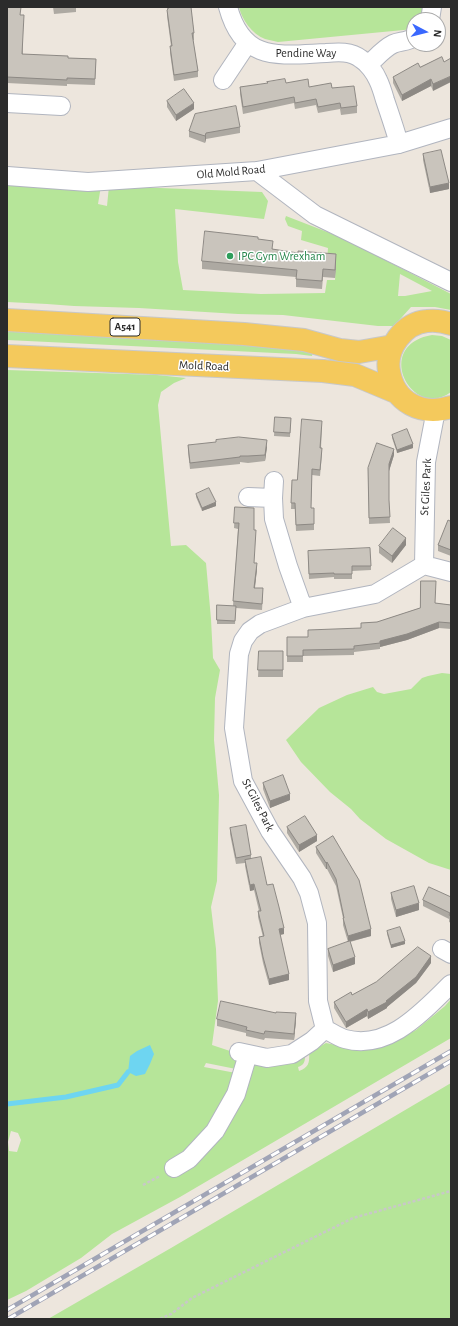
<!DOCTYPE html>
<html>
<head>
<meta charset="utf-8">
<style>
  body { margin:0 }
  #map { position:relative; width:458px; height:1326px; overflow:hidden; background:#ede6dd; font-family:"Alegreya Sans",sans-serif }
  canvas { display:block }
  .frame { position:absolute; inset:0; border:8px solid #2b2b2b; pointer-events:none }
  .north { position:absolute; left:406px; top:12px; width:40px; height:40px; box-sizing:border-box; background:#fff; border:1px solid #aaa; border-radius:50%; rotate:97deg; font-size:11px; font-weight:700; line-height:16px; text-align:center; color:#2b2b2b }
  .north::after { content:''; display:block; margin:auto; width:14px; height:18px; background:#3a68fe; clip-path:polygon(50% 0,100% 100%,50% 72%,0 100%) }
</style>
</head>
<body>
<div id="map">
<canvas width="458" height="1326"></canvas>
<div class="frame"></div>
<div class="north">N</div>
</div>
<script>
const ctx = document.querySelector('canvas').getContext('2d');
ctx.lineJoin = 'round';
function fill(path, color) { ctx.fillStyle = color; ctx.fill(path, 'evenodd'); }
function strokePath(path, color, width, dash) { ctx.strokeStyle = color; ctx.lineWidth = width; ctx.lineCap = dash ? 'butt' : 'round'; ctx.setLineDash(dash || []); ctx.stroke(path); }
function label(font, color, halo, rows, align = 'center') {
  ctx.font = font + ' "Alegreya Sans",sans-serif'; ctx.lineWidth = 3; ctx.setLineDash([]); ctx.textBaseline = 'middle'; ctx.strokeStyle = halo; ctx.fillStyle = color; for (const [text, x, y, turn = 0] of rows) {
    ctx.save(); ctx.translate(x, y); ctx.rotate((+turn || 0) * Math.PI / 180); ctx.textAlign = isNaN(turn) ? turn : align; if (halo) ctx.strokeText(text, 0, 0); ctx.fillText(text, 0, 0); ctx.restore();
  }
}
fill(new Path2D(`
  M239,7H426L423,20H414V29L278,42C274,41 269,40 265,39C252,34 242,20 239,7Z
  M7,183L101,186L98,204L107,206L109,186L262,192L268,201L264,219L175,209L178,262L183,290L261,294L325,293L327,280H335L336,262L327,260L328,248L301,240L302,231L288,226L285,219L286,216L353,242L389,262L451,294V310L435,307H411L394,326H378L283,315L238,314L139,308L74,306L47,304L7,302ZM400,274L432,291L405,296H398Z
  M7,326L281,346L313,351L312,356L296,354L7,340Z
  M432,335L442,336L451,340V392C412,421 372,345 432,335Z
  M7,370L157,375L186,378L174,383L161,392L158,405L171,546L186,545L206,563L211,619L213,658L220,670L215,698L214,740L219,795L217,881L211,907L216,949L218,1001L212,1045L236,1053V1069L206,1063L204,1067L236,1073L232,1088L191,1161L246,1070L253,1071L254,1063L305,1056C305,1062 304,1065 298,1067L299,1071C308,1068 310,1063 309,1053L326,1043L336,1045L396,1040L416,1030L445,1006L451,999V1038L180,1197L112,1234L81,1258L26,1291L7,1300ZM11,1131L18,1133L21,1140L17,1152L9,1151L8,1142Z
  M442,673L451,674V870L429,863L386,839L360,819L351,809L330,792L301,762L286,740L319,708L347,695L373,687L377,692L384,694L411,689L422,678L428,676Z
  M451,1083V1319H48L171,1248Z`), '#b6e599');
fill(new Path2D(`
  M150,1045L154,1054L150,1064L145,1074L136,1076L128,1072L130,1056L137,1051Z`), '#6ed5f1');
strokePath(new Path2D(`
  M7,1104L66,1097L118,1085L128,1072`), '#6ed5f1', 5);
const minor = new Path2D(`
  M228,7C243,63 279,55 326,53C338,52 351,51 361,59C368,63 375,73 378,80C381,86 383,93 385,100C390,115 395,129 399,144
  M430,20L432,7
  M368,65C376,58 383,49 393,44C400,41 408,42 414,37
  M223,80L247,44
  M7,103L61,106
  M257,171L315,215L451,282
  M7,176L88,182L257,171L399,144L451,128
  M436,410L426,462L424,565L451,572
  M274,481L273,498L274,519L288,566L303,608
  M248,497L273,498
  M424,565L375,594L303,608L260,624L250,631L243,641L239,654L234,728L243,781L270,831L302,878L309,893L317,923L318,1001L325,1029C331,1032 338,1037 345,1039C389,1051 423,1011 451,984
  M442,949L451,954
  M239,1052L267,1058L292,1054L312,1041L325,1029
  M174,1168L189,1159L215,1131L236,1094L248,1054`);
const major = new Path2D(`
  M7,320L244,334L304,340L340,350L359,352L393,346
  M451,324C443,321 436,320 427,321C404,323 385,348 389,371C394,403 422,416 451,407
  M7,356L323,371L355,375L398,393`);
strokePath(minor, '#b1b5bf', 20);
strokePath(major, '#c8c8c8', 24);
strokePath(new Path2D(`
  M143,1185L160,1176
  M160,1319L171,1314L192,1298L353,1218L451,1191`), '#c8c8c8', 2.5, [3, 2]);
strokePath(minor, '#fff', 18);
strokePath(major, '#f4c95c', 22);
const rail = new Path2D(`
  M7,1310L451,1051
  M8,1319L451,1061`);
strokePath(rail, '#a0a4b6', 4.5);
strokePath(rail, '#fff', 3, [9]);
fill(new Path2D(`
  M7,7L21,15L23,54L68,58L96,59L95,85L67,84V86L7,83V84Z
  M53,7H76V12L54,14Z
  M167,7H191L194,33V40H193L198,71V77L174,81L170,53V46H171L167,16Z
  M442,57L433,91L431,86L402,101L393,83V77L420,67Z
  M286,83L309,87L332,88L357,106V113L341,115L340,109L318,113L316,105L295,109L294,103L243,114L240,94V87Z
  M167,101L194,109L176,121L167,107Z
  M240,127V133L206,139L205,143L189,137V131Z
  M423,154L449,189L430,193L423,160Z
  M258,239L273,249L336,262L335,278L323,277L322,289L296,287V277L202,269V261Z
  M275,417L291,418L290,437L274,436Z
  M322,426L321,448L322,454L320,476L312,475L311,508L314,524V530L296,531L295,509H291L292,480H297Z
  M392,435L413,448L397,453L392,438Z
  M188,445L267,447L265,461L248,463L240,462V464L190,469L188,452Z
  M394,455L389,471V501L390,523L369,524L368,468Z
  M196,494L216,506L202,511L196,497Z
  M235,507L254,530V563L257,569L255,588L263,594L262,610L236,608L235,624H217V605L233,606L238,529L234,528Z
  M451,518V556L438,551V545Z
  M406,545L392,563L379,553V546Z
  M308,555L371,566V570L352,571V579H334V577L309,579Z
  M435,603L451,605V629L439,628L407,640L380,647V649L354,652V655L303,656V662H287V637H308L361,628V623L377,622L420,608Z
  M259,651H283V677H258Z
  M263,783L290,800L270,808L263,789Z
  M287,827L317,841L299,852L287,833Z
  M230,828L251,855V859L267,885L284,934L280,935L289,980L269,985L263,963L259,943V937H263L258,917V911H259L254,890L250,891L245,866V863L236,864L230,834Z
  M333,836L371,936L350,942L355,964L333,972L328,956V949L348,942L343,925V918L336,886L327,869H326L316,853V847Z
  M391,893L419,910L396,917L391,899Z
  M451,897V923L449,922V919L423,906V900Z
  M387,931L405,944L391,948L387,934Z
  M431,963L416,983L387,1007V1008L368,1019L367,1016L346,1028L334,1008V1002Z
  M217,1019L296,1020L294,1040L265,1038L264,1040L246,1036V1033L217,1026Z`), '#ada9a2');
fill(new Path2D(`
  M451,76V82L433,91V84Z
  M431,79V86L402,101V95Z
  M194,103V109L176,121V115Z
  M206,133V139L205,143V136Z
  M449,183V189L430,193V187Z
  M336,254V262L335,278V270Z
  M267,440V447L265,461V455Z
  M413,444V448L397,453V450Z
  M394,449V455L389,471V464Z
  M216,502V506L202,511V508Z
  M406,538V545L392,563V556Z
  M257,563V569L254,594V588Z
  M439,622V628L407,640L380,647V641Z
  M290,794V800L270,808V801Z
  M317,835V841L299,852V845Z
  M327,862V869H326V863Z
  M254,884V890L250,891V885Z
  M419,903V910L396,917V910Z
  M284,928V934L279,935V929Z
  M371,929V936L348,942V936Z
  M405,941V944L391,948V945Z
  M431,956V963L416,983L387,1007V1008L368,1019V1012L386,1001Z
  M355,957V964L333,972V965Z
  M289,974V980L269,985V979Z
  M367,1009V1016L346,1028V1022Z
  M296,1013V1020L294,1040V1034Z`), '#8d8984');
const building = new Path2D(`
  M7,7H21L20,15H24L22,54L68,56V58L96,59L95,79L67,78V80L7,77V78Z
  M168,7H191L194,33H192L198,71L174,75L170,46H172L167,10L168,9Z
  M442,57L444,62L451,58V76L433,84L431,79L402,95L393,77L418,63L420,67Z
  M285,79L286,83L308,79L309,87L331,83L332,88L354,86L357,106L341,108L340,103L318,107L316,99L295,103L294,97L243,107L240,87L268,83L267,82Z
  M184,89L194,103L176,115L167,101Z
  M236,106L240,127L206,133L205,136L189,131L195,114Z
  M441,150L449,183L430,187L423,154Z
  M205,231L258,237V239L273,241L272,249L298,253V251L336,254L335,270L323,269L322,281L296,279L297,270L202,261Z
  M275,417L291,418L290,433L274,432Z
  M302,419L322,421L320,448H322L320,470L312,469L311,508H314V524L296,525L295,503H291L292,480H297Z
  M407,429L413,444L397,450L392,435Z
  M239,437L267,440L265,455L248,456H240V457L190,463L188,445L216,442V440Z
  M377,443L394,449L389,464V500L390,517L369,518L368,468Z
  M209,488L216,502L202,508L196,494Z
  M235,507L254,508V530H256L254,563H257L254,588H263L262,604L233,601L239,523H234Z
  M451,518V550L438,545L448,520L450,521Z
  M393,528L406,538L392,556L379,546Z
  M370,548L371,566H352V574H334V573L309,574L308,551Z
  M421,581H436L435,603L451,605V623L439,622L407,634L380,641V643L354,646V649L303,650V656H287V637H308V630L361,628V623L377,622L420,608Z
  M217,605L236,606L235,621L217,620Z
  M259,651H283V670H258Z
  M283,775L290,794L270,801L263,783Z
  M305,816L317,835L299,845L287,827Z
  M246,825L251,855L236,858L230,828Z
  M333,836L359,880L371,929L348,936L343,918H344L336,879L327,862L326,863L316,847Z
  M261,857L267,885L273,884L279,907L284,928L279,929L289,974L269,979L263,957L259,937L264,936L258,911H261L254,884L250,885L245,860Z
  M414,886L419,903L396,910L391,893Z
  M429,887L451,897V916L449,915L450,913L423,900Z
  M400,927L405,941L391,945L387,931Z
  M350,941L355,957L333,965L328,949Z
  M418,947L431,956L416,977L386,1001L387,1002L368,1012L367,1009L346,1022L334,1002L351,992L352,995L376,982Z
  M221,1001L276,1013V1012L296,1013L294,1034L265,1031L264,1034L246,1030L247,1027L217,1019Z`);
fill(building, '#c9c4bc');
strokePath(building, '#8d8984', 1);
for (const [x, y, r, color] of [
  [230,256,4,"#2e9e5b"]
]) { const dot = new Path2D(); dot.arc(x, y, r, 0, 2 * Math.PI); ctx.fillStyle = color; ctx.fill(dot); strokePath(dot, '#fff', 1.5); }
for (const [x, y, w] of [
  [125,327,30]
]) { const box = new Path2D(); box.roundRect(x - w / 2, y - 9, w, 18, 3); ctx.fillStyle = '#fff'; ctx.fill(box); strokePath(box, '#2b2b2b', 1); }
label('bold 11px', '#2b2b2b', null, [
  ["A541",125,327]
]);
label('12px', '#2b2b2b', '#fff', [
  ["Pendine Way",306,53],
  ["Old Mold Road",231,172,-5],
  ["Mold Road",204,366,2],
  ["St Giles Park",426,487,-87],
  ["St Giles Park",258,805,63]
]);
label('12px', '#27864d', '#fff', [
  ["IPC Gym Wrexham",238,256]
], 'left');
</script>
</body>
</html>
